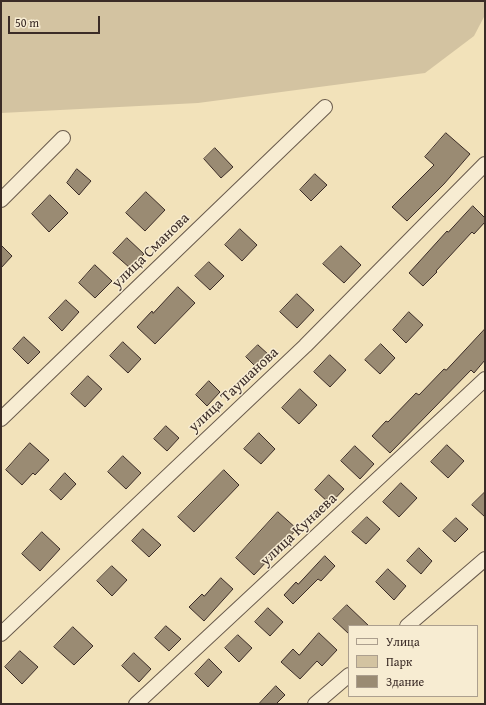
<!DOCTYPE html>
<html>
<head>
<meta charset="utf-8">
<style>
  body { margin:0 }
  #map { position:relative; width:486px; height:705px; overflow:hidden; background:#f2e2ba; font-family:"Gentium Book Plus",serif }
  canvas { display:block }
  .frame { position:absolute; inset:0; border:2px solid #3b2c27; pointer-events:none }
  .legend { position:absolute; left:348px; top:625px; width:130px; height:72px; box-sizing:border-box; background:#f7ecd2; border:1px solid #ac9f8e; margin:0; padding:5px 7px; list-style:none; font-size:12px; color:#3b2c27 }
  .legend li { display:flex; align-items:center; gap:8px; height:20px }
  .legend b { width:20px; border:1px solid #ac9f8e }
  .scale { position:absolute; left:8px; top:16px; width:92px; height:18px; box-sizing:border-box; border:2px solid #3b2c27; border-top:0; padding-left:5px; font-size:12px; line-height:14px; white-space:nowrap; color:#3b2c27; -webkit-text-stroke:3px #f7ecd2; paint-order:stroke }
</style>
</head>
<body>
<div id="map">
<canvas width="486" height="705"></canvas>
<div class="frame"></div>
<ul class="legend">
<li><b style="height:5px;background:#f7ecd2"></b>Улица</li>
<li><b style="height:11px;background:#d3c3a1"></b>Парк</li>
<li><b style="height:11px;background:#9a8b73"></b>Здание</li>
</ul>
<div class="scale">50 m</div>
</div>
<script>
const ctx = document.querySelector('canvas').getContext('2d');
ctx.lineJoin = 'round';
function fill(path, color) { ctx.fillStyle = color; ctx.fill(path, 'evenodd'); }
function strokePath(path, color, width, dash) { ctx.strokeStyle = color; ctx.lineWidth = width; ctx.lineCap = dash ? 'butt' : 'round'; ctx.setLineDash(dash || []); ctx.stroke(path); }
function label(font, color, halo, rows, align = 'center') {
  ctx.font = font + ' "Gentium Book Plus",serif'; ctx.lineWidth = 3; ctx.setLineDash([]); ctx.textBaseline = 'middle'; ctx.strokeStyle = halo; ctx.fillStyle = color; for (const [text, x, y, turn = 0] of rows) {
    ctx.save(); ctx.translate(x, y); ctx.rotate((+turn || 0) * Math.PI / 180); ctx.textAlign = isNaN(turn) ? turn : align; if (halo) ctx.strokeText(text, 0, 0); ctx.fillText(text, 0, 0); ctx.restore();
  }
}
fill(new Path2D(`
  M1,1H485V15L474,36L425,73L198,103L1,113Z`), '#d3c3a1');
const building = new Path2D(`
  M446,133L470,154L444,184L407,221L392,207L434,165L425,157Z
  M215,148L233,167L221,178L204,159Z
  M77,169L91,181L79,195L67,183Z
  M315,174L327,185L311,201L300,190Z
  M146,192L165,210L145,231L126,213Z
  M50,195L68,213L49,232L32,214Z
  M473,206L485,218V222L474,234L472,232L436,271L437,272L423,286L409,273L447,231L448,232Z
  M240,229L257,245L242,261L225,245Z
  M127,238L144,254L130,268L113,253Z
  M1,245L12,256L1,268Z
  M341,246L361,265L344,283L323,264Z
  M209,262L224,276L210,290L195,276Z
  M95,265L112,281L95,298L79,283Z
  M178,287L195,303L155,344L137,327L152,311L153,313Z
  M297,294L314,310L297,328L280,312Z
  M66,300L79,312L62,331L49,318Z
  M409,312L423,325L406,343L393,330Z
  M485,329V360L474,373L471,370L390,453L372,436L386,421L388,422L416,393L419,395L444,369L446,370Z
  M24,337L40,352L28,364L13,349Z
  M123,342L141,359L128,373L110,356Z
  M381,344L395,358L380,374L365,360Z
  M258,345L269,355L257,368L246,357Z
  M330,355L346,370L330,387L314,372Z
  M88,376L102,389L85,407L71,394Z
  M209,381L220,392L207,406L196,395Z
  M300,389L317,405L299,424L282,408Z
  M166,426L179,438L167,451L154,439Z
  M259,433L275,449L261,464L244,449Z
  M30,443L49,460L35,475L33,473L22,485L6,470Z
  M447,445L464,461L448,478L431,462Z
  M355,446L374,464L360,479L341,461Z
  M123,456L141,473L126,489L108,472Z
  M224,470L239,485L194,532L178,517Z
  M65,473L76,484L61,500L50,490Z
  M329,475L344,489L330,504L315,490Z
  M401,483L417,498L399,517L383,502Z
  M485,492V517L472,505Z
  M278,512L297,529L254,575L236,558Z
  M367,517L380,529L366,544L352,532Z
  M456,518L468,529L455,542L443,531Z
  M143,529L161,545L149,557L132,541Z
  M42,532L60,549L40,571L22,554Z
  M419,548L432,561L421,574L407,561Z
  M325,556L335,566L321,581L318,579L293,604L284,595L296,582L298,584Z
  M112,566L127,580L112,596L97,581Z
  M388,569L406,586L394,600L376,582Z
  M221,578L233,589L204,621L189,607L202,594L204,596Z
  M347,605L369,626H349V634L333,619Z
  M268,608L283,622L270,636L255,622Z
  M166,626L181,639L169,651L155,638Z
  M73,627L93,646L74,665L54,647Z
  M319,633L337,650L322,666L317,661L300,679L281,662L293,649L299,655Z
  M238,635L252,648L239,662L225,648Z
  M20,651L38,667L22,684L5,667Z
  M134,653L151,669L139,682L122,666Z
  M209,659L222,672L208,687L195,674Z
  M276,686L285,695L276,704H259Z`);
fill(building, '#9a8b73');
strokePath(building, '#3b2c27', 1);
const minor = new Path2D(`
  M1,200L63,138
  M1,419L325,107
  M407,626L485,559
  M1,634L305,346L485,164
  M136,704L485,379
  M315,704L349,675`);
strokePath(minor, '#695a4c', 16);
strokePath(minor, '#f7ecd2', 14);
label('15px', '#3b2c27', '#f7ecd2', [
  ["улица Сманова",151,251,-44],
  ["улица Таушанова",234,390,-43],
  ["улица Кунаева",299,530,-43]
]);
</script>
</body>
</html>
